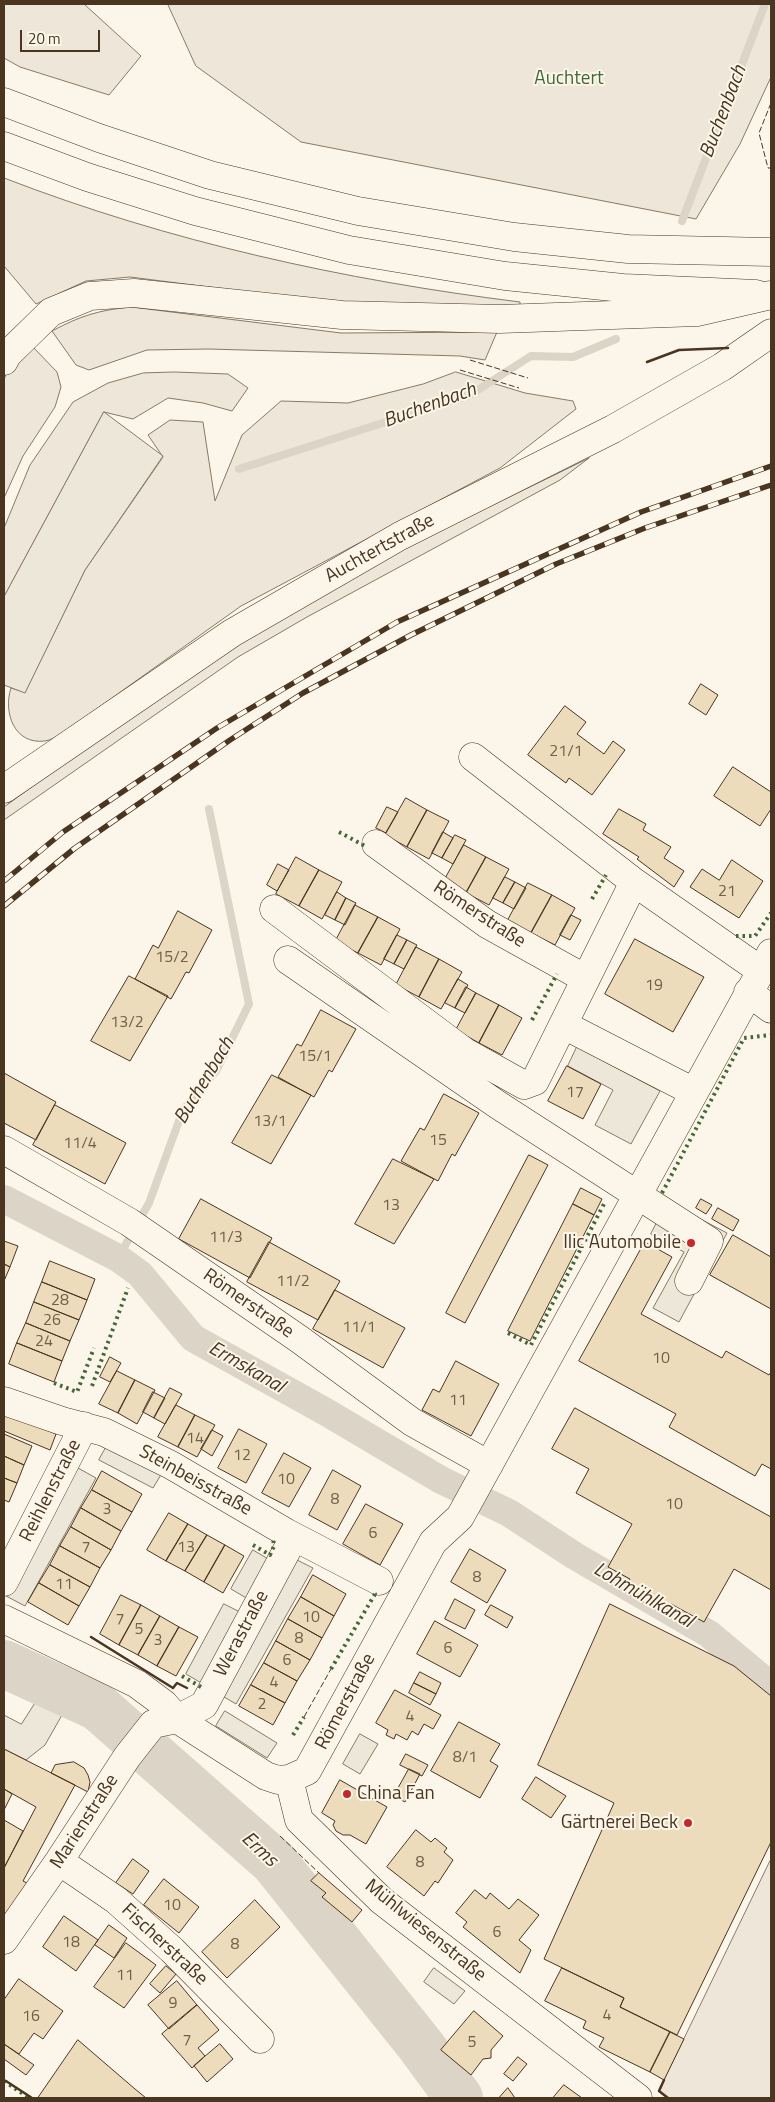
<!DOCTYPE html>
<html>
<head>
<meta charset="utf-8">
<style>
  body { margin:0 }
  #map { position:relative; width:775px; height:2102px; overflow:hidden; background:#fbf6e9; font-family:"Titillium Web",sans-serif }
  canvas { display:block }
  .frame { position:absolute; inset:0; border:5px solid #4a3520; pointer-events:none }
  .scale { position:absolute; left:20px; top:30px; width:80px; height:22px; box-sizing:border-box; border:2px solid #4a3520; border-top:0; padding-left:6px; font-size:15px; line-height:18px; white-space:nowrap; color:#4a3520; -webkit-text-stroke:4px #fbf6e9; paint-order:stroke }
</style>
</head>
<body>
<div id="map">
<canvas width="775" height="2102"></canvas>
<div class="frame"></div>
<div class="scale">20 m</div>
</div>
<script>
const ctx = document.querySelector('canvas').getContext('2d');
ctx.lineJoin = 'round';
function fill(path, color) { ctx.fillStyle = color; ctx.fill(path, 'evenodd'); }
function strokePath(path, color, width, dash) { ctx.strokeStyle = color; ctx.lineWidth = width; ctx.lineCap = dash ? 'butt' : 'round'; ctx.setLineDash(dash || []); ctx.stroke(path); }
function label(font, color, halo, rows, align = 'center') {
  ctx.font = font + ' "Titillium Web",sans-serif'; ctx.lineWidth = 4; ctx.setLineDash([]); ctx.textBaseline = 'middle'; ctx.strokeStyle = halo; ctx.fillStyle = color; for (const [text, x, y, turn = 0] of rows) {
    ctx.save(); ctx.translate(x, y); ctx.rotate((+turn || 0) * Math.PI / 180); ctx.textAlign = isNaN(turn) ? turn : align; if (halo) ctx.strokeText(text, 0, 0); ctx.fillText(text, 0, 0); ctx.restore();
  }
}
const green = new Path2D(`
  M4,4H84L141,56L109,95L20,67L4,58Z
  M168,4H771V77L740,144L696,219L301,142L196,66Z
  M4,178C170,242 343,280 520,302V306L343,304L130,277L86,281L36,304L4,266Z
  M131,307L341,333L497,332L485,360L460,356L208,349L147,350L89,370L76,365L52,331C80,316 99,310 131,307Z
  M32,346L57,372L61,387L55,407L23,456L4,498V380L6,374Z
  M175,372L228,374L248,388L232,411L203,403L168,398L133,419L104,412L4,597V528L30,465L73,402L108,383L143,373Z
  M456,372L525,393L573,401L576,409L500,468L241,606L63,733C58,736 51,740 45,741C14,745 3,712 11,688L25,692L85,570L163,457L148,435L170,420L203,422L215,501L242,435L281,401L348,403L423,384Z
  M589,458L560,480L307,617L238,657L4,820V807C100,737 197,667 300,606C393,551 492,506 589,458Z
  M771,1859V2098H668L659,2091Z`);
fill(green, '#ede6d9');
strokePath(green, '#887966', 1);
const parking = new Path2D(`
  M104,412L163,456L85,570L25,693L4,685V597Z
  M577,1047L660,1091L631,1144L595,1125L613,1090L568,1066Z
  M668,1202L727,1233L679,1322L653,1308L684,1252L651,1234Z
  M108,1444L162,1473L153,1488L99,1460Z
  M78,1468L96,1478L25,1606L6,1596Z
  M253,1550L270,1560L248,1599L231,1589Z
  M295,1559L313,1568L236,1704L219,1694Z
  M224,1604L242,1613L203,1684L186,1674Z
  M36,1702L62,1715L45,1745L26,1760L4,1749V1715L21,1724Z
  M225,1711L277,1743L267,1758L216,1726Z
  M360,1734L378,1744L360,1774L343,1764Z
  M434,1968L465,1991L454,2004L424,1982Z`);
fill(parking, '#ede7d9');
strokePath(parking, '#887966', 1);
strokePath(new Path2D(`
  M682,221L765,4
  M239,469L470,395L531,356L573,357L616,339
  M118,1258L149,1203L183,1110L216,1071L249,1004L209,809`), '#dcd4c6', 8);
strokePath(new Path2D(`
  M4,1199L118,1258L140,1274L193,1338L326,1412L441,1480L509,1513L575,1556L709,1634L771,1686`), '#dcd4c6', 28);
strokePath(new Path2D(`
  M4,1664L98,1707L274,1862L421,2046L459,2098`), '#dcd4c6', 48);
const building = new Path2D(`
  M701,684L718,695L706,715L689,704Z
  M565,706L586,722L577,734L604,754L613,741L625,750L592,795L569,778L566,783L528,755Z
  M733,767L771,792V809L760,826L714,796Z
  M406,798L427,810L407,847L385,835Z
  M387,807L398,812L386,833L376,828Z
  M619,809L646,824L643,830L671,847L664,858L684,871L674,887L637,859L639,857L603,834Z
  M427,810L449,821L429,859L407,847Z
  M443,832L453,838L442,858L432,853Z
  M455,835L466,840L453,864L442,858Z
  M464,845L486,857L466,893L444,881Z
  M296,857L319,870L299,906L276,894Z
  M486,857L509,869L489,905L466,893Z
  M732,860L763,881L739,918L690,887L702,869L719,880Z
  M278,864L289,870L277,891L267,885Z
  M319,870L342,882L322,919L299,906Z
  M505,877L515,882L503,903L493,898Z
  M515,882L526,888L514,909L503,903Z
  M528,883L552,895L531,933L508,920Z
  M337,892L346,898L335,920L325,915Z
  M552,895L575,908L555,945L531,933Z
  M346,898L356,903L345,925L335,920Z
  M355,905L378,917L358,953L335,942Z
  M178,911L212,930L189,973L186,972L171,999L135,979L153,945L158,948Z
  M571,915L581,920L570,940L560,935Z
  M378,917L400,929L381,965L358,953Z
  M397,935L407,940L394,964L384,959Z
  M635,939L704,977L673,1032L605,994Z
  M407,940L417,945L404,969L394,964Z
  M416,947L439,959L419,997L396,985Z
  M439,959L462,972L441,1009L419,997Z
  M129,976L168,996L130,1061L91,1041Z
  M458,979L468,985L455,1008L445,1003Z
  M466,987L476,993L465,1013L455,1008Z
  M476,993L499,1005L479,1043L456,1030Z
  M499,1005L522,1018L502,1055L479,1043Z
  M321,1010L356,1029L332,1072L329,1070L314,1097L278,1077L297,1044L301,1046Z
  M567,1066L601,1084L583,1119L548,1101Z
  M4,1073L56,1102L36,1140L4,1123Z
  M272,1075L311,1095L271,1164L232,1143Z
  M444,1094L479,1113L455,1156L452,1154L438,1181L401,1161L420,1128L424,1130Z
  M55,1105L126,1143L105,1184L33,1145Z
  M529,1155L548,1165L465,1323L446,1313Z
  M393,1159L434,1179L394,1244L355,1224Z
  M581,1188L602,1199L594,1215L573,1204Z
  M201,1199L272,1238L250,1278L179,1239Z
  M701,1199L712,1205L706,1214L696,1208Z
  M573,1204L594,1215L530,1341L508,1331Z
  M718,1208L739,1220L733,1231L712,1219Z
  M733,1235L771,1257V1309L710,1275Z
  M4,1241L18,1246L10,1267L4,1264Z
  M269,1242L340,1281L318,1320L247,1282Z
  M645,1242L672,1257L641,1314L722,1358L726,1351L769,1375L771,1372V1469L762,1464L755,1476L669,1427L676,1414L579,1361Z
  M50,1261L95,1279L87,1300L42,1282Z
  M4,1264L10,1267L4,1281Z
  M42,1282L87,1300L79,1320L34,1302Z
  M335,1290L405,1328L383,1368L313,1329Z
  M34,1302L79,1320L70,1341L26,1323Z
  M26,1323L70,1341L62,1361L17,1343Z
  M17,1343L62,1361L54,1382L9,1364Z
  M110,1357L121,1363L110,1382L100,1377Z
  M456,1361L499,1384L471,1436L422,1410L433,1389L439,1392Z
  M117,1371L135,1380L118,1413L99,1404Z
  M135,1380L155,1390L137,1424L118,1413Z
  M170,1388L182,1394L165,1424L154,1418Z
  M153,1392L165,1398L154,1418L143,1412Z
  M176,1405L195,1415L178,1447L158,1437Z
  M575,1408L771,1517V1590L734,1569L704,1622L671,1604L665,1614L623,1591L630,1579L608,1567L632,1524L576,1493L589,1469L552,1449Z
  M4,1412L56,1434L50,1450L4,1431Z
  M195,1415L215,1425L197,1457L178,1447Z
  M239,1429L267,1444L246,1483L218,1468Z
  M212,1430L223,1436L212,1456L201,1449Z
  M4,1434L32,1446L24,1465L4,1456Z
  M284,1453L311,1468L289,1507L262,1493Z
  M4,1456L24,1465L17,1483L4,1478Z
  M333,1470L361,1486L337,1530L309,1515Z
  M102,1471L142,1494L132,1512L92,1490Z
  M4,1478L17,1483L9,1502L4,1500Z
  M92,1490L132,1512L121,1531L81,1508Z
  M366,1504L403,1524L380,1565L343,1544Z
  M81,1508L121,1531L111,1550L71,1527Z
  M169,1513L188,1524L166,1561L147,1550Z
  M188,1524L207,1535L185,1571L166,1561Z
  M71,1527L111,1550L100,1568L60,1546Z
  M207,1535L225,1545L204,1582L185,1571Z
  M225,1545L244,1556L223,1593L204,1582Z
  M60,1546L100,1568L90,1587L50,1565Z
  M470,1549L506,1570L487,1603L451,1582Z
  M50,1565L90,1587L79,1606L39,1583Z
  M313,1575L346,1594L334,1616L301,1597Z
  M39,1583L79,1606L68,1625L28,1602Z
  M121,1595L141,1605L119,1645L100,1634Z
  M301,1597L334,1616L322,1638L288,1619Z
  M455,1599L475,1610L465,1629L445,1619Z
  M610,1604L734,1666L771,1696V1842L677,2035L620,2007L624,1998L544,1959L614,1803L538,1765Z
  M141,1605L160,1616L138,1655L119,1645Z
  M491,1605L513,1617L507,1628L485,1615Z
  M160,1616L179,1627L157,1666L138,1655Z
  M288,1619L322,1638L310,1660L276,1641Z
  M435,1621L478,1645L460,1677L417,1654Z
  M179,1627L198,1637L176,1676L157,1666Z
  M276,1641L310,1660L297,1681L264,1663Z
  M264,1663L297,1681L285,1703L251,1685Z
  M420,1672L441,1683L436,1694L414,1683Z
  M414,1683L436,1694L430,1705L409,1693Z
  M251,1685L285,1703L273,1725L239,1706Z
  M395,1690L441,1715L433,1729L424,1724L418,1735L412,1731L407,1740L396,1734L394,1739L386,1735L388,1730L376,1723Z
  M459,1722L500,1744L490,1761L498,1766L480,1798L431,1771Z
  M4,1749L75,1785L23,1881L29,1884L4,1922V1868L36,1807L4,1789Z
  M406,1754L428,1765L422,1776L400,1765Z
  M74,1762L84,1768L88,1775L90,1782L88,1792L51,1773L55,1765Z
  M409,1769L420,1774L405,1802L394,1796Z
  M536,1777L566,1796L551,1818L522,1799Z
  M340,1780L387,1807L366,1844L350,1835H343L336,1831L333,1825L335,1821L322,1813Z
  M4,1789L12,1794L4,1810Z
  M4,1820L23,1831L4,1868Z
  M416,1830L431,1842L435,1838L447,1848L444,1852L453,1860L438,1883L435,1881L424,1896L387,1867Z
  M133,1859L149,1871L133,1894L116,1883Z
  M319,1873L362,1910L352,1922L322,1897L326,1893L311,1881Z
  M164,1879L199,1907L179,1933L144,1905Z
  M475,1890L486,1899L490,1893L509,1909L518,1899L539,1915L519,1940L531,1950L520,1973L463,1927L467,1922L456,1913Z
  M255,1900L280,1927L227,1978L202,1952Z
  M64,1916L98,1940L76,1971L43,1947Z
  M109,1925L127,1938L114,1958L95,1945Z
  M126,1943L156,1965L124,2008L94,1987Z
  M166,1966L176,1974L160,1993L150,1984Z
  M562,1968L624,1998L620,2007L670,2032L650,2072L599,2047L604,2038L583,2028L586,2021L545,2001Z
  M19,1979L63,2011L43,2039L34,2033L19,2054L4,2044V2000Z
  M177,1981L197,2005L169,2029L148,2005Z
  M197,2005L219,2030L198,2048L205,2056L192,2068L162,2034Z
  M474,2011L503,2036L491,2050V2058L483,2059L471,2075L441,2050Z
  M670,2032L684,2039L664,2080L650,2072Z
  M78,2040L135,2089L146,2098H38Z
  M4,2044L34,2065L26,2075L4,2059Z
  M220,2044L233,2059L207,2082L194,2066Z
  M518,2057L527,2064L513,2081L504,2074Z
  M564,2085L582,2098H553Z
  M508,2088L515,2098H499Z`);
fill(building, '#ecdcbc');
strokePath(building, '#4a3520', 1);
const minor = new Path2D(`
  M473,757L634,882L760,970
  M4,789L232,633L400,536L613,429L722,367L771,333
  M376,844L487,924L586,979
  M274,909L465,1052L524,1085L535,1081L634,882
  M288,960L498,1105L709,1241L689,1281
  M748,992L771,1009
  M564,1025L694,1092
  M4,1150L129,1222L299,1339L412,1422L489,1465
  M4,1401L62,1421L104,1432L171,1465L287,1533L379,1581
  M4,1582L84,1426
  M4,1619L137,1684L164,1704L177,1719L266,1776L278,1780L289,1779L299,1820L382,1901L638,2098
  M289,1779L307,1771L433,1542L460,1517L771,953
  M59,1861L116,1900L172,1950L260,2039
  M4,1940L59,1861L127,1757L153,1724L177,1719L204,1705L294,1537`);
const major = new Path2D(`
  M4,146L87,177L195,211L349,250L505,276L623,288L756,294`);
const highway = new Path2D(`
  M4,102L99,138L210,175L358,211L514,237L628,249L771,252
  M4,361L7,355L51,312L90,296L134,293L342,315L500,319L697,312L771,295`);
strokePath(minor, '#4a3520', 29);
strokePath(major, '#4a3520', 29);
strokePath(highway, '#4a3520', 29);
strokePath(minor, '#fbf6e9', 28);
strokePath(major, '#fbf6e9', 28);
strokePath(highway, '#fbf6e9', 28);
const rail = new Path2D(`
  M4,881L63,832L217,728L397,622L641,512L771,466
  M4,906L75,848L230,740L303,693L411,635L556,564L645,528L771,485`);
strokePath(rail, '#4a3520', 5.5);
strokePath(rail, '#fbf6e9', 4, [11]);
strokePath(new Path2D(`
  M339,832L365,846
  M592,899L606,875
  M736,936H755L771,913
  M532,1020L557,974
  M662,1193L744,1038L771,1035
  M508,1333L531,1345L605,1202
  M54,1383L77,1392L94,1348
  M92,1386L128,1288
  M253,1545L270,1555L274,1546L273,1537
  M331,1669L375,1594L372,1592
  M182,1676L201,1687
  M293,1735L304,1717
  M4,2081L29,2098`), '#436837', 4, [2.5, 4]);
strokePath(new Path2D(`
  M771,103L759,133L768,168H771
  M470,360L528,378
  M460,370L519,388
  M304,1717L331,1669
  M280,1836L319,1873`), '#4a3520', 1, [6, 2.5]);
strokePath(new Path2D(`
  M647,362L679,350L728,348
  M91,1637L173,1688L177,1683L187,1688
  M664,2080L659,2091L668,2098
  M6,2081L32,2098`), '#4a3520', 2.5);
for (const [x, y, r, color] of [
  [691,1243,5,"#c62828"],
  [347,1794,5,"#c62828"],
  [688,1823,5,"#c62828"]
]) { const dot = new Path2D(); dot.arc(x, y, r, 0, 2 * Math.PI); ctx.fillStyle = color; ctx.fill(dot); strokePath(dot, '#fbf6e9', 2); }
label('16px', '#725f47', null, [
  ["21/1",566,752],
  ["21",727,892],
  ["15/2",172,958],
  ["19",654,986],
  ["13/2",127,1023],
  ["15/1",315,1057],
  ["17",575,1093],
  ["13/1",270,1122],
  ["15",438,1141],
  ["11/4",80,1144],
  ["13",391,1206],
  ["11/3",226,1238],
  ["11/2",293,1282],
  ["28",60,1301],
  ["26",52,1321],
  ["11/1",359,1328],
  ["24",44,1342],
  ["10",661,1359],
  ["11",458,1401],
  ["14",195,1439],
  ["12",242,1456],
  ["10",286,1480],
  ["8",335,1500],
  ["10",674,1505],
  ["3",107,1510],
  ["6",373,1534],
  ["7",86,1548],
  ["13",186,1548],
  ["8",477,1578],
  ["11",64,1585],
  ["10",311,1618],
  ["7",120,1620],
  ["5",139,1630],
  ["8",299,1639],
  ["3",158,1641],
  ["6",448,1649],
  ["6",287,1661],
  ["4",274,1683],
  ["2",262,1705],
  ["4",410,1717],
  ["8/1",465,1758],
  ["8",420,1863],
  ["10",172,1906],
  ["6",497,1933],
  ["18",71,1943],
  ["8",235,1945],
  ["11",125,1976],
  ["9",173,2004],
  ["4",607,2016],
  ["16",31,2017],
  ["7",187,2041],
  ["5",472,2043]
]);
label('19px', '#436837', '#fbf6e9', [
  ["Auchtert",569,79]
]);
label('19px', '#4a3520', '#fbf6e9', [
  ["Auchtertstraße",380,549,-29],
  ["Römerstraße",479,915,33],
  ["Römerstraße",248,1304,35],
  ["Steinbeisstraße",195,1481,29],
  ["Reihlenstraße",51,1491,-63],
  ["Werastraße",242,1634,-62],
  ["Römerstraße",346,1702,-62],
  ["Marienstraße",85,1822,-57],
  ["Mühlwiesenstraße",425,1931,39],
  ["Fischerstraße",164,1945,43]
]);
label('19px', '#4a3520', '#fbf6e9', [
  ["Ilic Automobile",681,1243],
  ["China Fan",357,1794,"left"],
  ["Gärtnerei Beck",678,1823]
], 'right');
label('italic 20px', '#4a3520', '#fbf6e9', [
  ["Buchenbach",724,112,-69],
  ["Buchenbach",430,406,-20],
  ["Buchenbach",205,1081,-59],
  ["Ermskanal",246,1368,30],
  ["Lohmühlkanal",643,1596,30],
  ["Erms",259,1850,43]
]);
</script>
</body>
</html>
